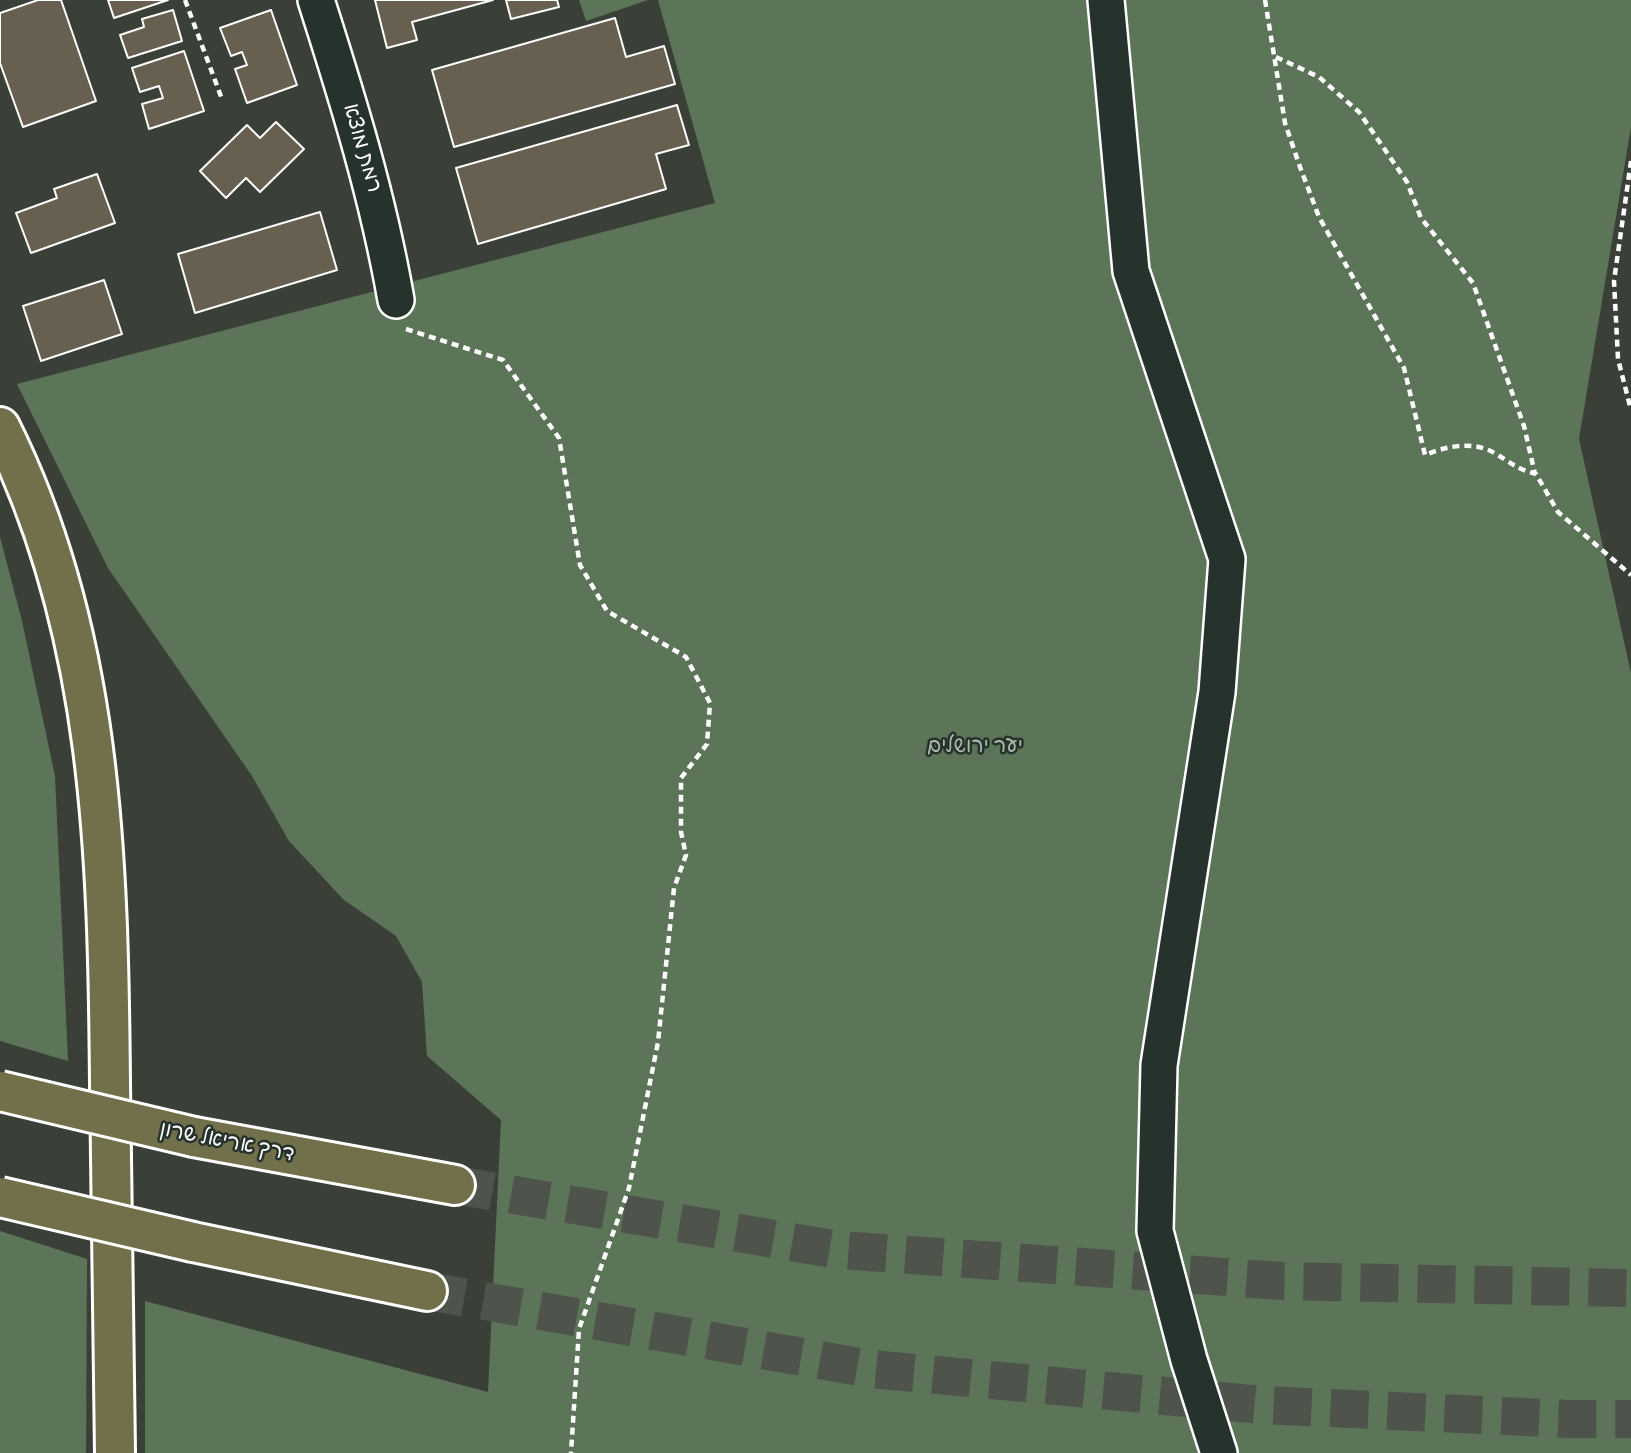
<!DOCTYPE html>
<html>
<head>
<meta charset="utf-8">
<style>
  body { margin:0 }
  canvas { display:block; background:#3a4038 }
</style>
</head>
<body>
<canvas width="1631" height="1453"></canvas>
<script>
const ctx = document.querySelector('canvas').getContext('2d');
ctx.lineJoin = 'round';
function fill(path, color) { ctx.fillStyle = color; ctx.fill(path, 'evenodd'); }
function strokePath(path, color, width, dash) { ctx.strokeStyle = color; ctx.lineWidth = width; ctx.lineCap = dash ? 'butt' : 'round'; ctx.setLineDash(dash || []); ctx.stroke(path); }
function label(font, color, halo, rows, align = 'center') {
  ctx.font = font + ' "Patrick Hand","Playpen Sans Hebrew",sans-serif'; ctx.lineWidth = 5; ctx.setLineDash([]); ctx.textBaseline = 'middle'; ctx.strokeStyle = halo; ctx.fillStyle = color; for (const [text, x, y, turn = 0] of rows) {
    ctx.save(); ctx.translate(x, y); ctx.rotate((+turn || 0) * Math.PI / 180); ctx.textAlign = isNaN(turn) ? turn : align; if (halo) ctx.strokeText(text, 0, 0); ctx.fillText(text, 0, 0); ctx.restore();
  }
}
fill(new Path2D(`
  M579,0H648L586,21Z
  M658,0H1631V127L1579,439L1631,673V1453H145V1301L488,1392L501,1120L427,1056L422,982L396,936L344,900L289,841L252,776L108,568L17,384L715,203Z
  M0,537L22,621L55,776L68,1061L0,1041Z
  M0,1231L87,1259L86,1453H0Z`), '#5c7458');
const building = new Path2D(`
  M38,0H61L96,101L23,127L0,63V13Z
  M108,0H168L114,18Z
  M375,0H493L412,22L417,40L387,48Z
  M506,0H557L559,7L511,19Z
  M173,10L182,41L128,58L120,35L144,27L142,19Z
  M271,10L297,85L247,103L235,69L247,65L242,52L231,56L220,28Z
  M615,18L626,57L664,46L675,84L454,147L432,70Z
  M184,51L204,111L149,129L142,104L163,98L159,86L140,92L132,68Z
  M677,105L689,145L656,154L666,189L478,244L456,168Z
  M276,122L304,149L260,192L246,178L226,198L200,171L247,125L260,138Z
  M97,174L115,223L31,253L16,213L57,198L54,189Z
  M320,212L337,270L195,313L178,254Z
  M104,280L122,334L41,361L23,306Z`);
fill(building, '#675f50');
strokePath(building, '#fff', 2);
strokePath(new Path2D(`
  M455,1185L839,1250L1283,1281L1631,1288
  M427,1291L871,1369L1263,1405L1569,1419H1631`), '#4e534c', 38, [38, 19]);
const minor = new Path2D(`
  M316,0C348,100 378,197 396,300
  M1106,0L1131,271L1227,559L1217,692L1159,1065L1155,1231L1189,1360L1219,1453`);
const major = new Path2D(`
  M0,427C103,633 108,858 110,1083C112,1206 113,1330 115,1453`);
const highway = new Path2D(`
  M194,1137L455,1185
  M193,1242L427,1291`);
strokePath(minor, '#fff', 40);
strokePath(major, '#fff', 44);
strokePath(highway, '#fff', 44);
strokePath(new Path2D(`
  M185,0L222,99
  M1265,0L1285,123L1300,167L1319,217L1404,368L1425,455C1447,446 1474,440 1496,454C1513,464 1515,468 1536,474L1558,512L1631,575
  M1276,57L1319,77L1359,112L1407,182L1421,218L1473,283L1524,426L1535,474
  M1631,161L1614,281L1618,359L1631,410
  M406,329L503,360L559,438L580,565L607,611L686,657L710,703L707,744L681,778V832L686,855L674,888L658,1042L629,1188L579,1329L571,1453`), '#fff', 4.5, [7, 5]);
strokePath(minor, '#26332d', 35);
strokePath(major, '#71704a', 38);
strokePath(highway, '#71704a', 38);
const highwayBridge = new Path2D(`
  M0,1091L194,1137
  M0,1197L193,1242`);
strokePath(highwayBridge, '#fff', 44, []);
strokePath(highwayBridge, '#71704a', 38);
label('21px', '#fff', '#26332d', [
  ["רמת מוצא",362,148,74],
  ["דרך אריאל שרון",227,1142,11]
]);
label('21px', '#aebaac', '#26332d', [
  ["יער ירושלים",975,746]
]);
</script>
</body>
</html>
